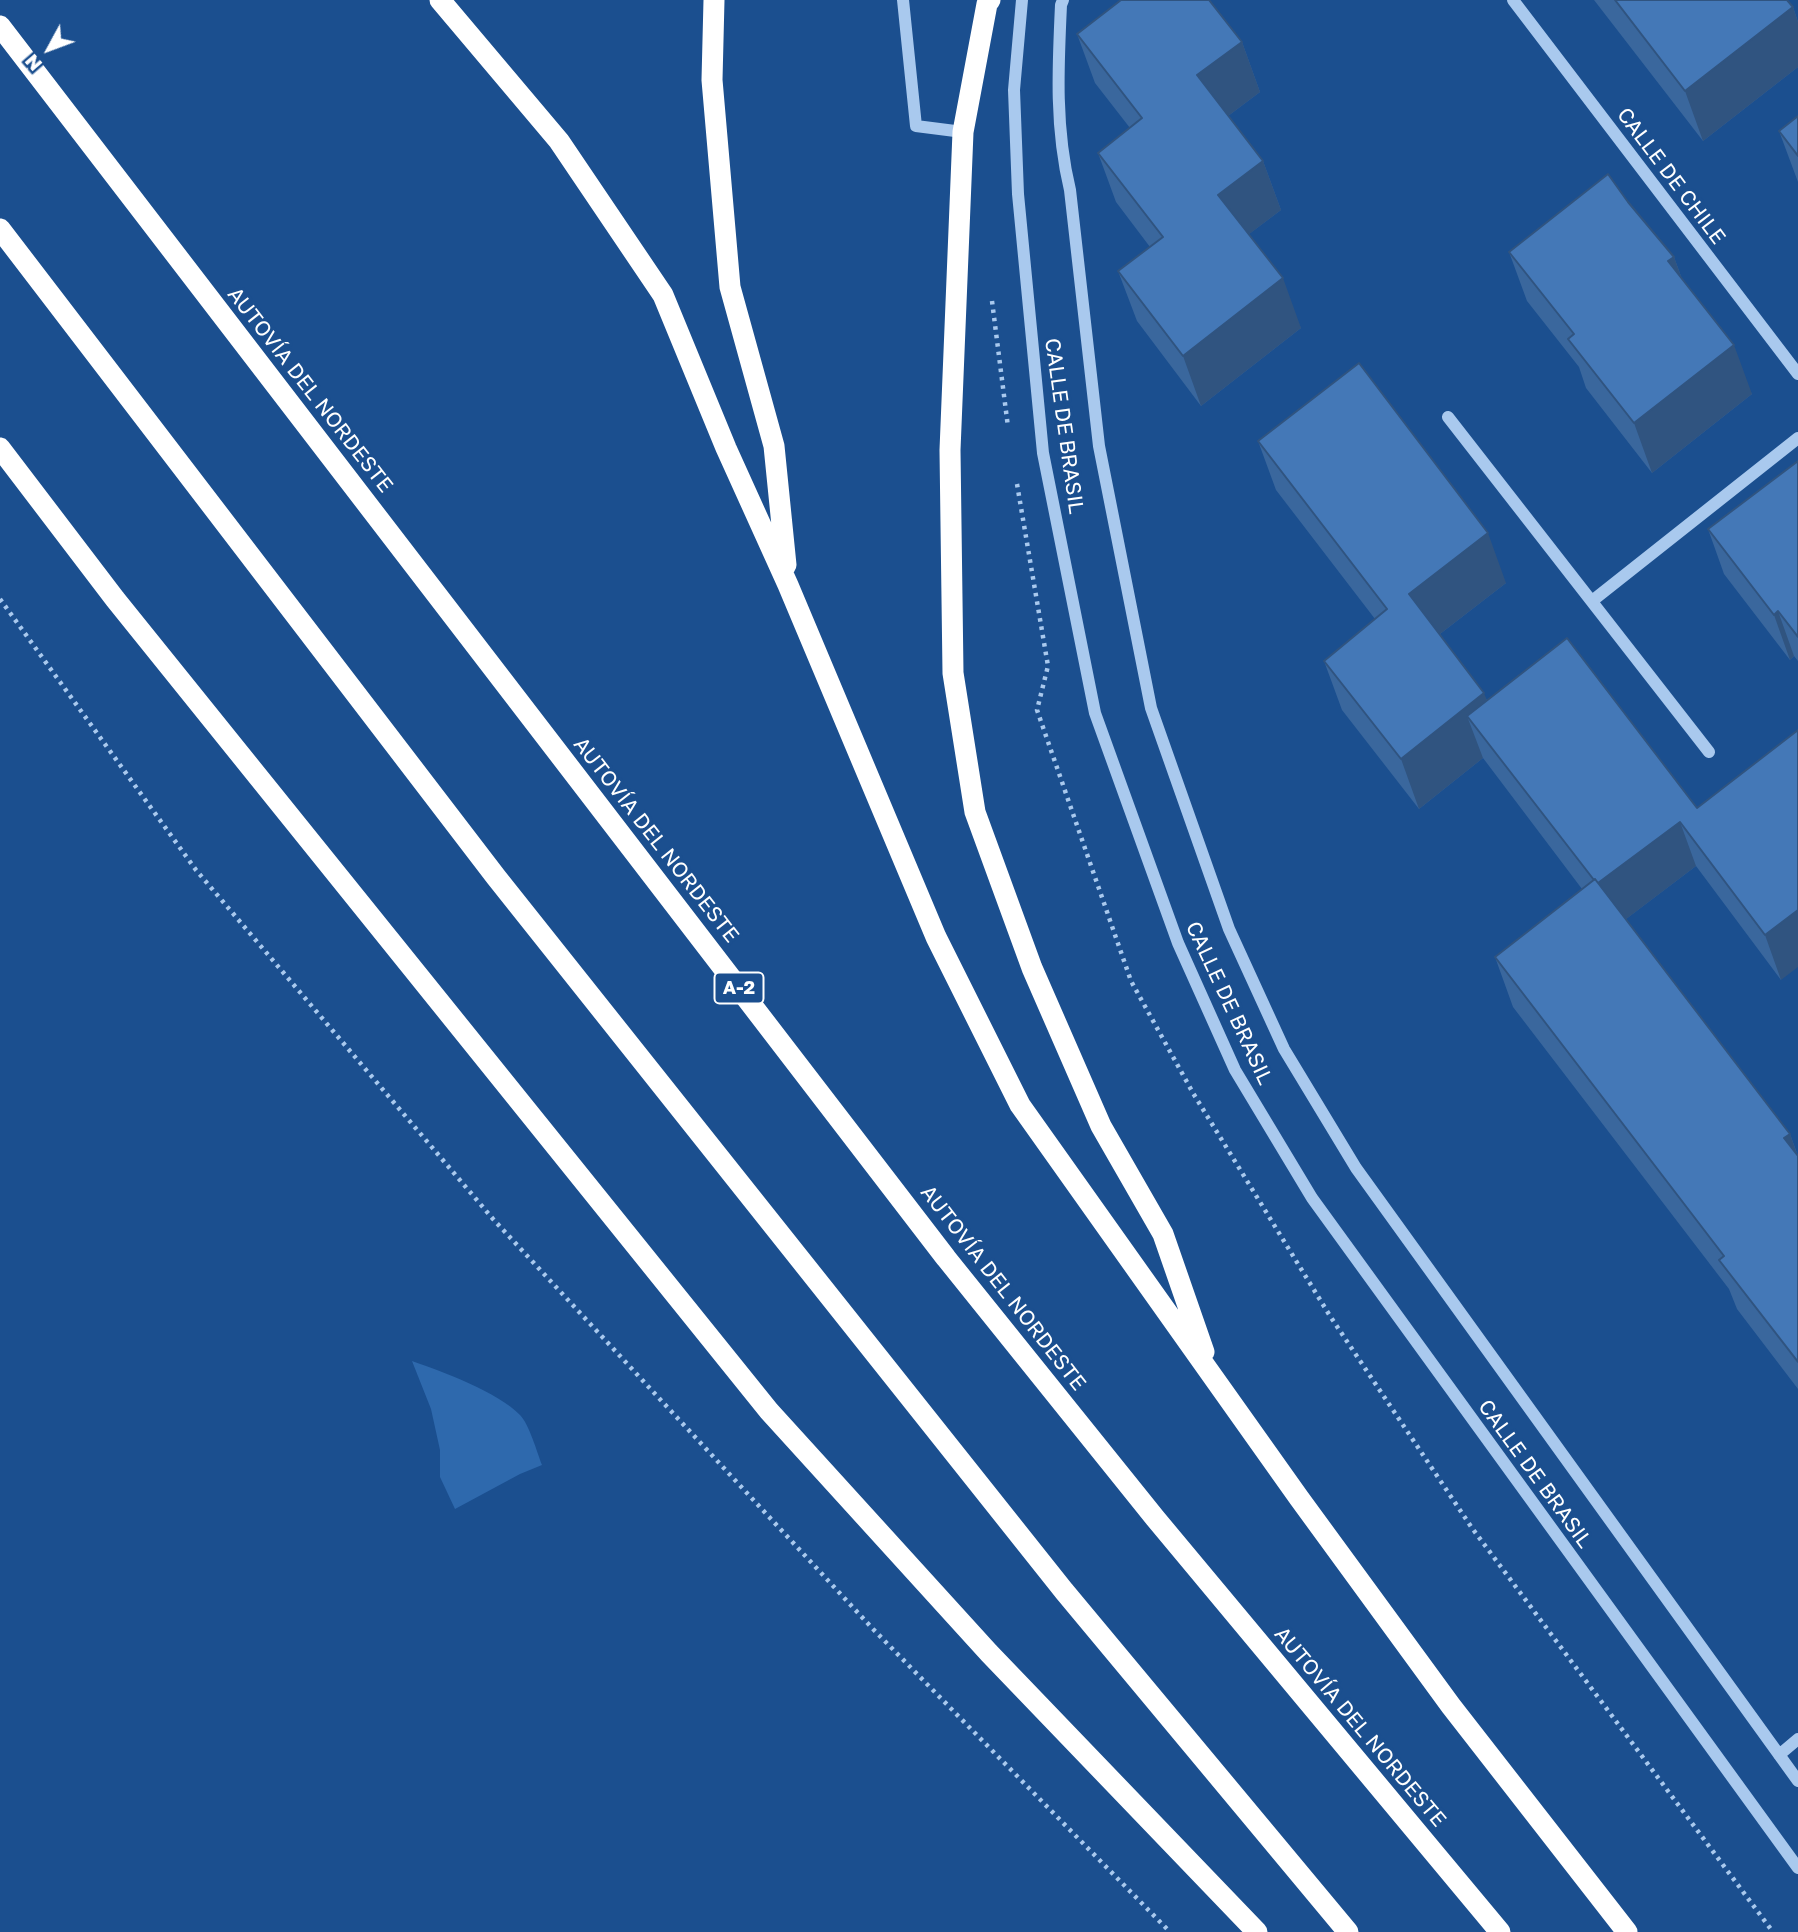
<!DOCTYPE html>
<html>
<head>
<meta charset="utf-8">
<style>
  body { margin:0 }
  #map { position:relative; width:1798px; height:1932px; overflow:hidden; background:#1b4f8f; font-family:"Golos Text",sans-serif }
  canvas { display:block }
  .north { position:absolute; left:14px; top:14px; width:70px; height:70px; -webkit-text-stroke:5px #1b4f8f; paint-order:stroke; rotate:229deg; font-size:19px; font-weight:700; line-height:28px; text-align:center; color:#fff }
  .north::after { content:''; display:block; margin:auto; width:24px; height:32px; background:#fff; clip-path:polygon(50% 0,100% 100%,50% 72%,0 100%) }
</style>
</head>
<body>
<div id="map">
<canvas width="1798" height="1932"></canvas>
<div class="north">N</div>
</div>
<script>
const ctx = document.querySelector('canvas').getContext('2d');
ctx.lineJoin = 'round';
function fill(path, color) { ctx.fillStyle = color; ctx.fill(path, 'evenodd'); }
function strokePath(path, color, width, dash) { ctx.strokeStyle = color; ctx.lineWidth = width; ctx.lineCap = dash ? 'butt' : 'round'; ctx.setLineDash(dash || []); ctx.stroke(path); }
function label(font, color, halo, rows, align = 'center') {
  ctx.font = font + ' "Golos Text",sans-serif'; ctx.lineWidth = 6; ctx.setLineDash([]); ctx.textBaseline = 'middle'; ctx.strokeStyle = halo; ctx.fillStyle = color; for (const [text, x, y, turn = 0] of rows) {
    ctx.save(); ctx.translate(x, y); ctx.rotate((+turn || 0) * Math.PI / 180); ctx.textAlign = isNaN(turn) ? turn : align; if (halo) ctx.strokeText(text, 0, 0); ctx.fillText(text, 0, 0); ctx.restore();
  }
}
fill(new Path2D(`
  M412,1361C443,1372 498,1392 520,1415C529,1424 537,1452 542,1465L520,1474L455,1509L440,1477V1450L431,1409Z`), '#2e69ad');
strokePath(new Path2D(`
  M992,301L1008,427
  M1017,484L1048,666L1037,710L1131,981L1193,1093L1330,1316L1472,1528L1773,1932
  M0,599L196,870L493,1219L873,1629L1170,1932`), '#a9c9ee', 4.5, [3.5, 5]);
strokePath(new Path2D(`
  M903,0L916,126L963,132
  M1022,0L1014,90L1018,194L1043,453L1095,713L1178,943L1235,1070L1312,1198L1798,1868
  M1063,0L1061,5C1058,68 1055,128 1070,190L1099,446L1151,708L1229,929L1284,1049L1356,1168L1798,1781
  M1513,0L1798,374
  M1448,417L1709,752
  M1592,601L1798,438
  M1779,1755L1798,1739`), '#a9c9ee', 12);
strokePath(new Path2D(`
  M440,0L559,141L663,295L726,448L788,585L936,937L1020,1105L1299,1498L1451,1706L1627,1932
  M714,0L712,80L730,287L774,446L786,565
  M990,0L987,4L963,132L950,450L953,673L975,812L1032,968L1101,1126L1163,1234L1204,1352
  M0,26L946,1258L1155,1518L1500,1932
  M0,229L496,877L1064,1591L1348,1932
  M0,448L115,599L769,1411L989,1653L1257,1932`), '#fff', 21);
fill(new Path2D(`
  M1594,0H1787L1793,7L1798,22V67L1703,141Z
  M1077,34L1242,42L1260,92L1228,116L1263,161L1281,210L1249,234L1301,328L1201,406L1137,321L1118,271L1150,247L1116,202L1098,153L1130,128L1095,83Z
  M1798,116V182L1779,131Z
  M1628,202L1674,257L1682,279L1752,394L1652,473L1586,388L1579,367L1527,301L1509,252Z
  M1258,441L1506,583L1440,634L1487,700L1697,808L1798,730L1781,980L1696,866L1626,919L1790,1134L1798,1156V1389L1737,1309L1729,1289L1513,1007L1495,957L1582,889L1483,758L1419,809L1342,710L1324,661L1375,619L1276,490Z
  M1798,461V661L1794,656L1790,660L1724,574L1708,529Z`), '#3a679d');
fill(new Path2D(`
  M1793,7L1798,22V67L1703,141L1685,91Z
  M1242,42L1260,92L1216,125L1197,75Z
  M1263,161L1281,210L1236,244L1218,195Z
  M1674,257L1692,307L1668,261Z
  M1283,278L1301,328L1201,406L1183,356Z
  M1734,345L1752,394L1652,473L1634,423Z
  M1488,533L1506,583L1427,644L1409,594Z
  M1778,611L1794,656L1790,660L1774,615Z
  M1484,693L1503,742L1467,716L1483,758L1419,809L1401,759Z
  M1680,822L1696,866L1613,929L1597,884Z
  M1798,910V967L1781,980L1765,935Z
  M1790,1134L1798,1157L1784,1138Z`), '#305480');
const building = new Path2D(`
  M1121,0H1209L1242,42L1197,75L1263,161L1218,195L1283,278L1183,356L1118,271L1163,237L1098,153L1142,118L1077,34Z
  M1615,0H1787L1793,7L1685,91Z
  M1798,116V156L1779,131Z
  M1608,174L1628,202L1674,257L1668,261L1734,345L1634,423L1568,339L1574,334L1509,252Z
  M1359,363L1488,533L1409,594L1484,693L1401,759L1324,661L1387,609L1258,441Z
  M1798,461V637L1778,611L1774,615L1708,529Z
  M1567,638L1697,808L1798,730V910L1765,935L1680,822L1598,883L1595,879L1594,880L1467,716Z
  M1595,879L1790,1134L1784,1138L1798,1156V1362L1719,1260L1724,1256L1495,957Z`);
fill(building, '#4478b7');
strokePath(building, '#305480', 2);
for (const [x, y, w] of [
  [739,988,49]
]) { const box = new Path2D(); box.roundRect(x - w / 2, y - 15.5, w, 31, 5); ctx.fillStyle = '#1b4f8f'; ctx.fill(box); strokePath(box, '#fff', 2); }
label('bold 19px', '#fff', null, [
  ["A-2",739,988]
]);
label('21px', '#fff', '#1b4f8f', [
  ["CALLE DE CHILE",1671,176,53],
  ["AUTOVÍA DEL NORDESTE",310,390,52],
  ["CALLE DE BRASIL",1064,426,82],
  ["AUTOVÍA DEL NORDESTE",656,840,52],
  ["CALLE DE BRASIL",1229,1003,65],
  ["AUTOVÍA DEL NORDESTE",1003,1288,52],
  ["CALLE DE BRASIL",1535,1474,54],
  ["AUTOVÍA DEL NORDESTE",1360,1727,50]
]);
</script>
</body>
</html>
